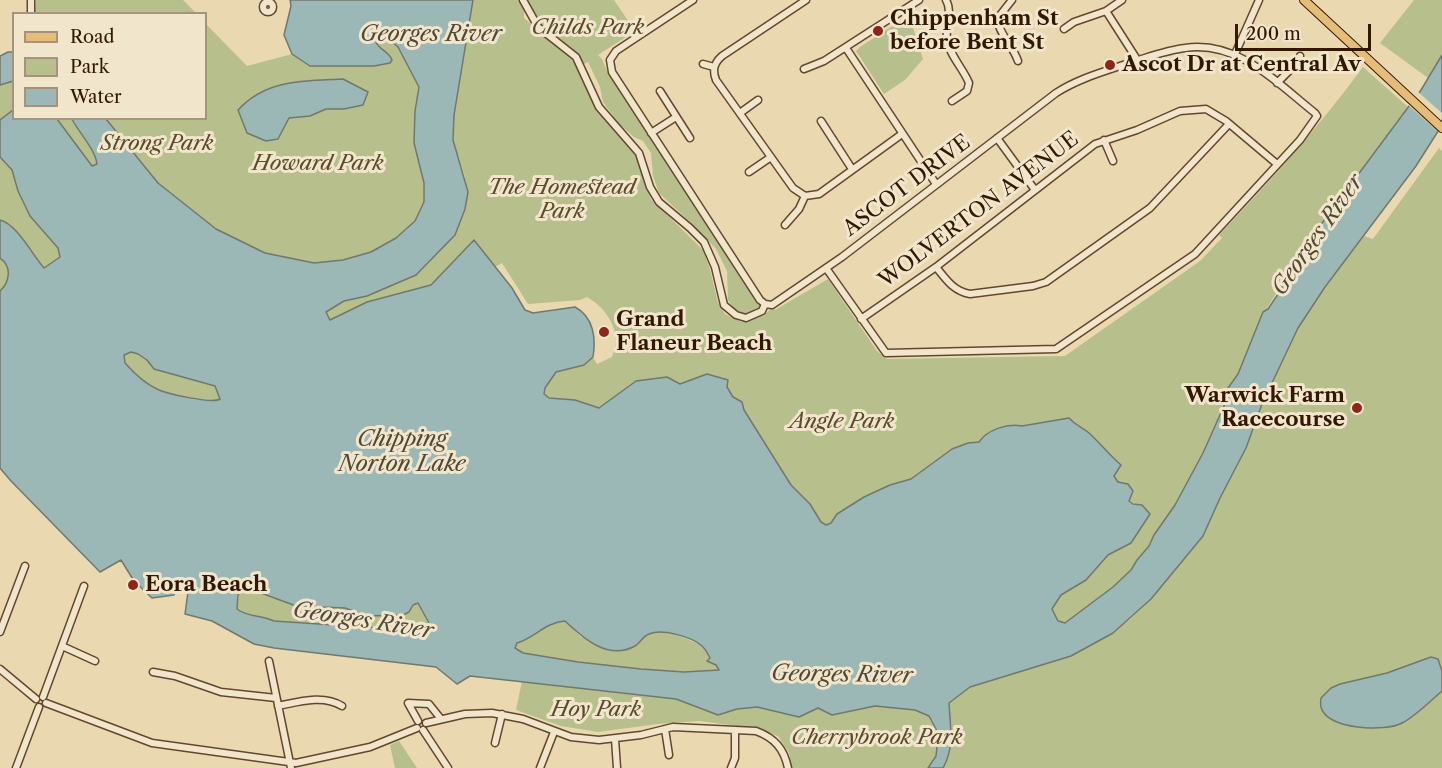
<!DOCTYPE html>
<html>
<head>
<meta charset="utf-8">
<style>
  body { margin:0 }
  #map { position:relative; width:1442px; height:768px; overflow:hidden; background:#ead8b1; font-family:"Libre Caslon Text",serif }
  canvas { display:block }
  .legend { position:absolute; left:12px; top:12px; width:195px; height:108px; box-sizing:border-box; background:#f1e6cc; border:2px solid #a5947b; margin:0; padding:8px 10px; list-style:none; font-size:18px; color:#331801 }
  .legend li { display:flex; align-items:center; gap:12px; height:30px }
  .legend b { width:30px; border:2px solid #a5947b }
  .scale { position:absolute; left:1235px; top:24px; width:136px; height:27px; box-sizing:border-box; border:3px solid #331801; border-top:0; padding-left:8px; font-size:18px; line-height:21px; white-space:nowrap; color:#331801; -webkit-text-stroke:4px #f1e6cc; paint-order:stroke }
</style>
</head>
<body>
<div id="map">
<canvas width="1442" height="768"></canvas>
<ul class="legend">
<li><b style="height:8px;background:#e5bc78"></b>Road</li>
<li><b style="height:16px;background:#b7bf8c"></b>Park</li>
<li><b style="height:16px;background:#9bb8b6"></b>Water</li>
</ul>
<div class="scale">200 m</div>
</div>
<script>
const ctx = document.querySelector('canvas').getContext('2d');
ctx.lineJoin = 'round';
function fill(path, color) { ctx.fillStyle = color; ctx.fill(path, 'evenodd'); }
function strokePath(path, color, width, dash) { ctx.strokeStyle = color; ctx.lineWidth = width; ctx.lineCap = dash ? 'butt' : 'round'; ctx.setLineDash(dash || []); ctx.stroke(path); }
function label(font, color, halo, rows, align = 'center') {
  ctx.font = font + ' "Libre Caslon Text",serif'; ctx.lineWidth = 6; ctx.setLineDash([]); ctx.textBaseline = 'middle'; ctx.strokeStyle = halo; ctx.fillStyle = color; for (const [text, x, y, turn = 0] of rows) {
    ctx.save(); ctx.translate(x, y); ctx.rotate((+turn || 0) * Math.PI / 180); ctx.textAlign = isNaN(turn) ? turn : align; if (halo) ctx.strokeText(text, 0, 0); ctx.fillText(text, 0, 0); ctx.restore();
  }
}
fill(new Path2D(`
  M36,0H183L196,13H35Z
  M473,0H519L524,11V18L576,63L596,110L629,145L637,159L651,199L703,250L710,269L718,303L725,314L741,322L764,315L773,307L775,310L828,279L877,351L887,359L1065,356L1200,261L1222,238L1219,235C1270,181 1319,127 1363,67L1408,107L1302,250L1260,320L1238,374L1228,388V397L1203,453L1175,505L1154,535L1149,546L1137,560L1131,570L1113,587L1065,623L1058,621L1052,609L1061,595L1086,580L1108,555L1131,543L1150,514L1129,500L1114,476L1121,465C1109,455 1100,443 1088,433C1082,427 1076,426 1069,418L1022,426L1016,425L979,442L968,443L952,449L911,479L890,485L826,525L821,522L810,504L791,485L744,410L742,402L733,397L727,387L728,380L707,374L680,384L667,377L636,381L599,408L575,400L549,398L544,394L545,388L556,372L584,365L593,357L597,364L612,357C623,333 608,309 587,297L580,300L528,304L502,263L495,267L474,241L431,285L367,302L330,320L325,312L344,301L367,296L465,177L453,140L454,115Z
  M527,0H614L635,31L598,55L602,59L607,71L761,307L759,308L746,314L735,310L728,300L727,271L716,249L692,224L659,193L653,176L651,153L643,141L634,137L618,123L603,102L600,87L588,62L584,64C570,47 562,46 547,33C537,24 532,12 527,0Z
  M1414,0H1442V55L1428,78L1380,43Z
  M909,15L923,59L905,80L884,94L856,51L860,47Z
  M206,24L247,66L292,54L310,66H374L390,55L377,46L376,39L384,35L398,47L419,87L414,143L424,183V202L415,221L396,238L371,252L343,260L314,263L265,253L216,229L158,183L106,119L206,118Z
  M13,81V110L0,120V85Z
  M57,119H72C79,133 95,149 98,164L92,166L88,161Z
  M1439,148L1442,151V768H943C954,748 950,725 949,703L970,687L1047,662L1128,621L1151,599L1202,536L1220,498L1246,448L1262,404L1298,328L1325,287L1364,236L1373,239Z
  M0,157L12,170L18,191L30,216L58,248L60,257L45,269C33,256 17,224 0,220Z
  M0,258L5,261C9,273 10,283 0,291Z
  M131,352L138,354L147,360L155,369L215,386L220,399C212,404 169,394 159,390C147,385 133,372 125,363L124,355Z
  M243,590H253L296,606L345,608L368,616L403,615L409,612L413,605L418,603L429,623V630L424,632L274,621C261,615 247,617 237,608L239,595Z
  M565,621L581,637L636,646L647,634L661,631L675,634L701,645L710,658L707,660L716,665L719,671C653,673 587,664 523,653L515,648L516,643C534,638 546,622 565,621Z
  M522,681L676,699L718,715L737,709L757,707L799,717L818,708L832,715L875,706L915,710L929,716L936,729L937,747L936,756L928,768H792L789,753L778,736L744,727L700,721L658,724L598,732L561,726L516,710Z
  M399,741L417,768H395L390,745Z`), '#b7bf8c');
const water = new Path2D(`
  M290,0H473L454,115L453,140L468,192L465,209L455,235L416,275L367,296L344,301L326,312L330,320L367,302L431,285L474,240L512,288L525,310L533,313L575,307C594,317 596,339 593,357L584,365L556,372L545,388L544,394L549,398L575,400L599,408L636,381L667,377L680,384L707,374L728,380L727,387L733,397L742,402L744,410L791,485L810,504L821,522L826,525L831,523L837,514L864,497L890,485L911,479L952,449L968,443L979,442C987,430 1007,423 1022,426L1069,418C1076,426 1082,427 1089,433C1100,443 1109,455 1121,465L1114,476L1118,482L1128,484L1133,491L1129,501L1133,504L1142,505L1150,514L1131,543L1108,555L1086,580L1061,595L1052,609L1058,621L1065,623L1113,587L1131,570L1137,560L1149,546L1154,535L1175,505L1203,453L1228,397V388L1238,374L1263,312L1268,309L1278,294L1302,250L1421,90L1442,55V125L1416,166L1325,287L1298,328L1262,404L1246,448L1220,498L1203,536L1151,599L1113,633L1071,656L970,687L949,703C950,726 955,747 943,768H928L936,756L937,747L936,729L929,716L915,710L875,706L832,715L818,708L799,717L757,707L737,709L718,715L676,699L470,676L457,684L436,667L274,648L254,644L212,621L185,614L189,584L183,579L174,595L152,598L134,581L121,560L100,572L11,481L0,468V291C10,282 12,266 0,258V220C17,224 33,256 44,268L60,257L58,248L30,216L18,191L12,170L0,157V120L13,110L14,118L57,119L92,166L97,164C95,149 79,133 72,119H106L158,183L216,229L265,253L314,263L343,260L371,252L396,238L415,221L424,202V183L414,143L415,111L419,87L398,47L384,35L377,38L376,42C379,50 389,51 392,60L390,63L374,66H310L292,54L284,35L291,6ZM131,352L138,354L147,360L154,369L215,386L220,399C212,404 169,394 159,390C147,385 133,372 125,363L124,355ZM243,590H253L296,606L345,608L368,616L403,615L409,612L413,605L418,603L429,623V630L424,631L274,621C261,615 247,617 237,609L238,595ZM565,621C583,638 608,661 635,646C640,643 643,636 649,634C662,628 692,637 702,646C705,649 708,654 710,658L707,661L716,665L719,670L684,672L641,669L578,662L523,653L515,648L517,643C534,638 546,622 565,621Z
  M8,52H13V81L0,85V56Z
  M343,79L368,92L363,105L344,109H326L310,116L289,118L278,139L266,141L247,133L238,110C266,79 304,81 343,79Z
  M1431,657L1438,659L1442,671V691C1430,701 1416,716 1402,723C1386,732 1326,730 1321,707C1320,704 1321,701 1321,698L1331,688L1340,684L1387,673Z`);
fill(water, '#9bb8b6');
strokePath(water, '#71786e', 1.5);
fill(new Path2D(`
  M1417,91L1442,113L1441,134L1407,104Z`), '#ead8b1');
const minor = new Path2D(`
  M523,0L538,27L576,57L599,107L639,153L650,187L659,202L690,228L704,242L715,267L724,305L736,315L746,318L762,311L765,304
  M693,0L616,51L610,60L612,72L760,300L765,304L772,305L842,257L1056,93C1079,78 1106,71 1132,62C1149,57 1167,50 1185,48C1238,40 1277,83 1315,113L1317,116L1300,140L1195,254L1056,349L886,353L826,268
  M806,0L722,56C714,63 712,70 716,80L793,188L805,196L819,194L902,134
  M946,0C953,12 945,25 947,39C949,55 963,68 969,83L967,91L952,101
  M1012,0L997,19C999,34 1013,46 1018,61
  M263 7a5 5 0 1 1 10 0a5 5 0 1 1-10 0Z
  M1106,11L1138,61
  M31,14V0
  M1064,29L1074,22L1106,11L1122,0
  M846,48L936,184
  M1235,54L1259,0
  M703,64L714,67
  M804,69L824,61L919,0
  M1277,83L1297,63L1300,56
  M660,91L690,138
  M740,113L758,100
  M821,121L852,169
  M651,133L676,117
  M997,138L1035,190
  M1104,140L1113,161
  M749,172L771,157
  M785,225L799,209L805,196
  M936,267C946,279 953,291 970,294L1033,286L1046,282L1150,208L1229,124
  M861,319L936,267L1095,144L1137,130L1180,111L1206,109L1226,121L1277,164
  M0,632L25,566
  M62,646L95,661
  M269,661L291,768
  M0,669L36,699
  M153,672L175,676L221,692L276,698
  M43,697L84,586
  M46,703L152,743L296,763L370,747L417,728
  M278,706C298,702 323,694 342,706
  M418,721L408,703L429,704L441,719
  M426,723L465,714L492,713L523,719L571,737L599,740L641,735L673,727L756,731C775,738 784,749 788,768
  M665,729L669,755
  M423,730L448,768
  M615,739L617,768
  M495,743L502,714
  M16,768L39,707
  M540,768L554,732
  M731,768L735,758V730`);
const major = new Path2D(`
  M1304,0L1442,128`);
strokePath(minor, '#61482d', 9);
strokePath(major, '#331801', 10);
strokePath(minor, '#f1e6cc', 6);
strokePath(major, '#e5bc78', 8);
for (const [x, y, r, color] of [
  [878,31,6,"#8f2418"],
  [1110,65,6,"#8f2418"],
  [604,332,6,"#8f2418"],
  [1357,408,6,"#8f2418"],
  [133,585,6,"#8f2418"]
]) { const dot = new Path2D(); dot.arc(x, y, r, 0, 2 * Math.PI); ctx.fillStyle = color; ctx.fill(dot); strokePath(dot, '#f1e6cc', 2); }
label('bold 21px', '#331801', '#f1e6cc', [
  ["Chippenham St",890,19],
  ["before Bent St",890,43],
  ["Ascot Dr at Central Av",1122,65],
  ["Grand",616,320],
  ["Flaneur Beach",616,344],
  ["Warwick Farm",1345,396,"right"],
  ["Racecourse",1345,420,"right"],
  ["Eora Beach",145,585]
], 'left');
label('italic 21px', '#5b4a2b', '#f1e6cc', [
  ["Childs Park",588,28],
  ["Strong Park",157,144],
  ["Howard Park",318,164],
  ["The Homestead",562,188],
  ["Park",562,212],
  ["Angle Park",842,422],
  ["Hoy Park",596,710],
  ["Cherrybrook Park",877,738]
]);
label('21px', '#331801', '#f1e6cc', [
  ["ASCOT DRIVE",907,186,-37],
  ["WOLVERTON AVENUE",979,210,-37]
]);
label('italic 22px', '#524837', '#f1e6cc', [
  ["Georges River",431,35],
  ["Georges River",1318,235,-55],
  ["Chipping",402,440],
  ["Norton Lake",402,465],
  ["Georges River",363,621,9],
  ["Georges River",842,675,1]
]);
</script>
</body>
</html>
